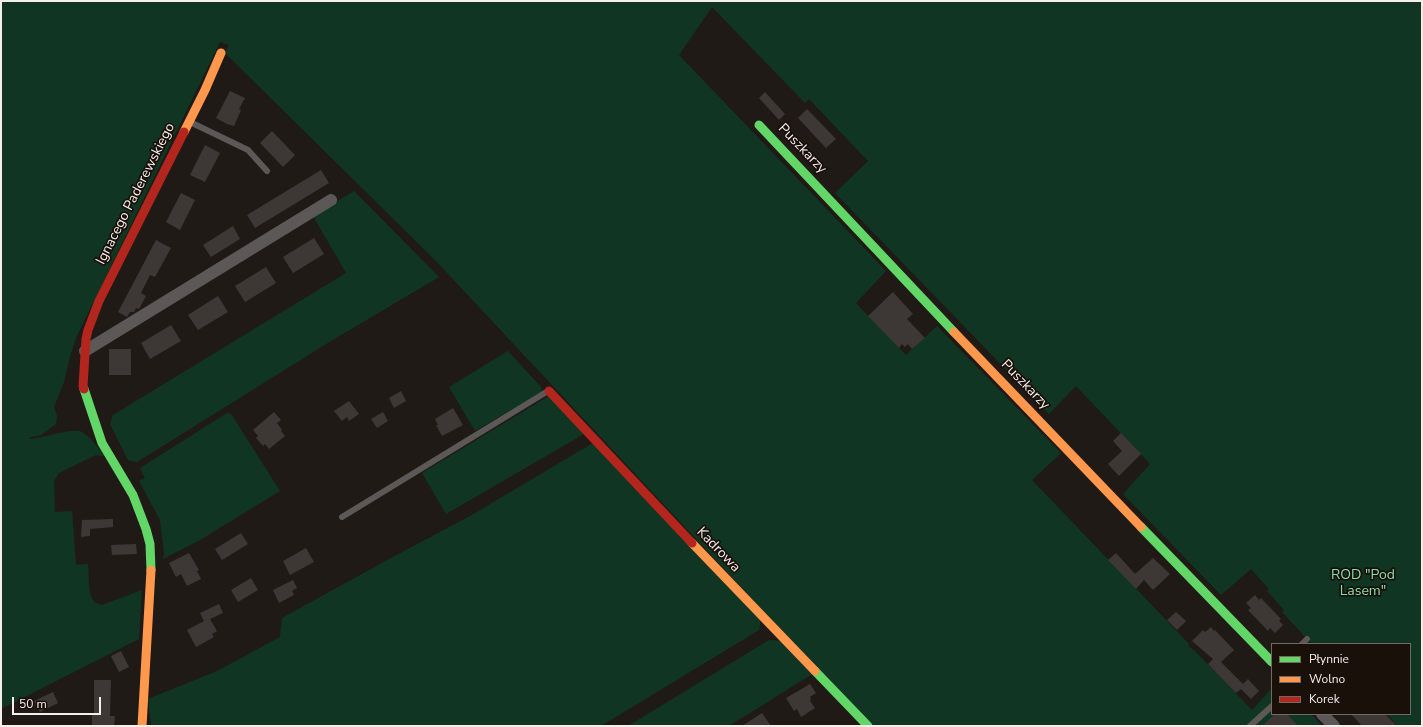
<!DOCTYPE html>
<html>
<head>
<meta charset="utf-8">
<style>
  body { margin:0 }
  #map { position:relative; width:1423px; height:727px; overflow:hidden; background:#201a17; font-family:"Nunito Sans",sans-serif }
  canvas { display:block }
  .frame { position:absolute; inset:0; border:2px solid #f5eee9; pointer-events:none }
  .legend { position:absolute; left:1271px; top:643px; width:140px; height:72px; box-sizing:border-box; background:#1a100a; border:1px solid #726963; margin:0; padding:5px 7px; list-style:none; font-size:12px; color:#f5eee9 }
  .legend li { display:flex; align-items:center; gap:8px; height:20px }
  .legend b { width:20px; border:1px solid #726963 }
  .scale { position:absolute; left:12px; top:697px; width:89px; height:18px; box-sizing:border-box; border:2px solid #f5eee9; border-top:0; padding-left:5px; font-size:12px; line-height:14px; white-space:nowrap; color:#f5eee9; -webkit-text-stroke:3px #1a100a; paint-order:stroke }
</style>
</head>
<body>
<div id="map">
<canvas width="1423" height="727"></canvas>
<div class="frame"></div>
<ul class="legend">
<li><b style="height:5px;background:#63d668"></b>Płynnie</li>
<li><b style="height:5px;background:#ff974d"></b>Wolno</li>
<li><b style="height:5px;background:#b3261e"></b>Korek</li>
</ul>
<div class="scale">50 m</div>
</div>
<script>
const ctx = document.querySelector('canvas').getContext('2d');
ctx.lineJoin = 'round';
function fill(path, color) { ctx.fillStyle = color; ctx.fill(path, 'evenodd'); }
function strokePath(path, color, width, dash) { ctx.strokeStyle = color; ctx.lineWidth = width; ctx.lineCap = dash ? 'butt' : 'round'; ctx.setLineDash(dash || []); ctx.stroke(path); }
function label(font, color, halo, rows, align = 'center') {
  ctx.font = font + ' "Nunito Sans",sans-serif'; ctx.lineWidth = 3.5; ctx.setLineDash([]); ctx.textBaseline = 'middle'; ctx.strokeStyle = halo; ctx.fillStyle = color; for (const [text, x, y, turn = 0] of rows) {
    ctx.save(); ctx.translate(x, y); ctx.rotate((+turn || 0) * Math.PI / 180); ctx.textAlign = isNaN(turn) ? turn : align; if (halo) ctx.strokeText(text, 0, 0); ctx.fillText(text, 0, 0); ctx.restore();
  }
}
fill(new Path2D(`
  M1,1H1422V726H1398L1387,714H1410V644H1310L1311,643L1282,612L1284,610L1267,591L1269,589L1251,569L1221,595L1123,494L1150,464L1076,386L1049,414L835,193L868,161L809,99L805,103L712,7L679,55L886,271L856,303L906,355L937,326L1061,453L1032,480L1189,644L1188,646L1195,651L1252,710L1272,688V714H1311L1322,726H871L435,260L225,53L229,45L220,42L76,338L71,353L64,382L54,407L57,416L56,424L41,435L31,437L29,439C41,439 74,427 82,432C91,437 98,448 104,456L96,455L59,473L54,481L55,512L72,511L76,565L88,564C89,572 88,594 93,600C95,603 98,604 102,605L142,590L139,639L1,709Z
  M354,191L439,277L331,341L137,462L128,460L110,424L113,415L346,273L313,216Z
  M508,351L541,387L542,392L475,431L449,387Z
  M549,396L584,434L446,514L422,473Z
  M227,413L231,414L235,420L280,491L200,540L163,559L164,553L160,520L139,481L145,478L140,468Z
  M593,443L761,619L759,630L601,726H151L148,699L217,671L280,637L282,618L391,558L470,516Z
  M769,640L782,641L814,673L729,726H628Z`), '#103623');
fill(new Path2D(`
  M230,91L245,98L239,109L241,110L234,126L227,124L216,118Z
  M765,92L785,114L779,120L759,98Z
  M807,109L836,139L826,148L798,118Z
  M272,131L295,155L283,167L260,143Z
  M205,145L220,153L205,182L190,175Z
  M321,170L329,183L255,228L247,215Z
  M181,193L195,200L180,230L166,222Z
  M233,226L240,239L211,257L203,245Z
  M314,238L324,254L293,273L283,257Z
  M156,240L171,248L155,277L150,275L141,293L146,296L139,309L136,308L134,312H130L127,317L118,312Z
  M266,267L276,283L245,302L235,286Z
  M893,292L913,314L907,319L925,338L912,349L908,344L905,347L902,344L899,348L868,316Z
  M218,296L228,312L198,330L188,315Z
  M171,325L181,341L150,359L141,343Z
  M109,349H131V375H109Z
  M401,391L406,401L394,408L389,398Z
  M349,401L359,414L349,421L347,417L342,421L334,411Z
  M453,408L463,425L442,436L436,425H438L435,419Z
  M274,412L281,420L277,423L282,430L281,431L285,436L269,449L265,444L263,446L256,438L258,436L253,430Z
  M383,412L388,421L377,428L371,419Z
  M1121,433L1141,454L1119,476L1108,464L1122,451L1113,441Z
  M113,519V527L90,529V536L81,537L82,520Z
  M241,533L248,544L222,560L215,549Z
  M136,544L137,554L112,555L111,545Z
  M306,548L314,562L290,575L283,561Z
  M189,553L199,570L197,571L201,579L187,586L181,574L176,577L169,563Z
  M1116,553L1135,574L1153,558L1170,574L1153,590L1144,580L1136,589L1108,560Z
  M251,578L258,590L238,602L231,590Z
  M293,580L297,588L292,591L294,595L279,603L273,590Z
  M1255,595L1259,600L1261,598L1281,619L1279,621L1283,625L1275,633L1270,628L1268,631L1248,610L1251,608L1246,603Z
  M219,604L223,613L210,619L217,631L212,634L214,637L196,647L187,630L204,621L200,613Z
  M1176,612L1186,621L1177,630L1167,620Z
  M1211,627L1214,631L1215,630L1234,650L1221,662L1243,684L1248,679L1259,691L1251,699L1241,689L1236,693L1228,685L1208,664L1213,659L1192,641L1203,630L1205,632Z
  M121,651L129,667L119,672L111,656Z
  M94,680H111L110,716H115L114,726H92V715H94Z
  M810,684L816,693L810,697L811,700L810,701L815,708L801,717L797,709L794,711L786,698Z
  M53,692L58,703L40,712L34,701Z
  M762,713L771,726H742Z
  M1275,714H1287L1298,726H1262Z
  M1351,714H1385L1397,726H1362Z`), '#3d3835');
strokePath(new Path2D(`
  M190,122L248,150L267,171
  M342,517L548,391
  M1302,644L1307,639
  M1250,726L1272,706`), '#5c5858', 6);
strokePath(new Path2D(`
  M85,351L331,200
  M1322,714L1334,726`), '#5c5858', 12);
strokePath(new Path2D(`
  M759,125L954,332
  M84,389L102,443L133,495L146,529L150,544L151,570
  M1141,527L1272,662
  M815,671L868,726`), '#63d668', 9);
strokePath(new Path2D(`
  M184,132L205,90L221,53
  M954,332L1141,527
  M692,543L815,671
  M142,726L151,570`), '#ff974d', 9);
strokePath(new Path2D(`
  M84,389L83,386L86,339L88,330L99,301L184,132
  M549,391L692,543`), '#b3261e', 9);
label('14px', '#f5eee9', '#1a100a', [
  ["Puszkarzy",802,149,46],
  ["Ignacego Paderewskiego",136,194,-63],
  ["Puszkarzy",1025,385,46],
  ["Kadrowa",718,550,46]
]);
label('14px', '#87dfae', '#1a100a', [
  ["ROD \"Pod",1363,576],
  ["Lasem\"",1363,592]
]);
</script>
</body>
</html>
